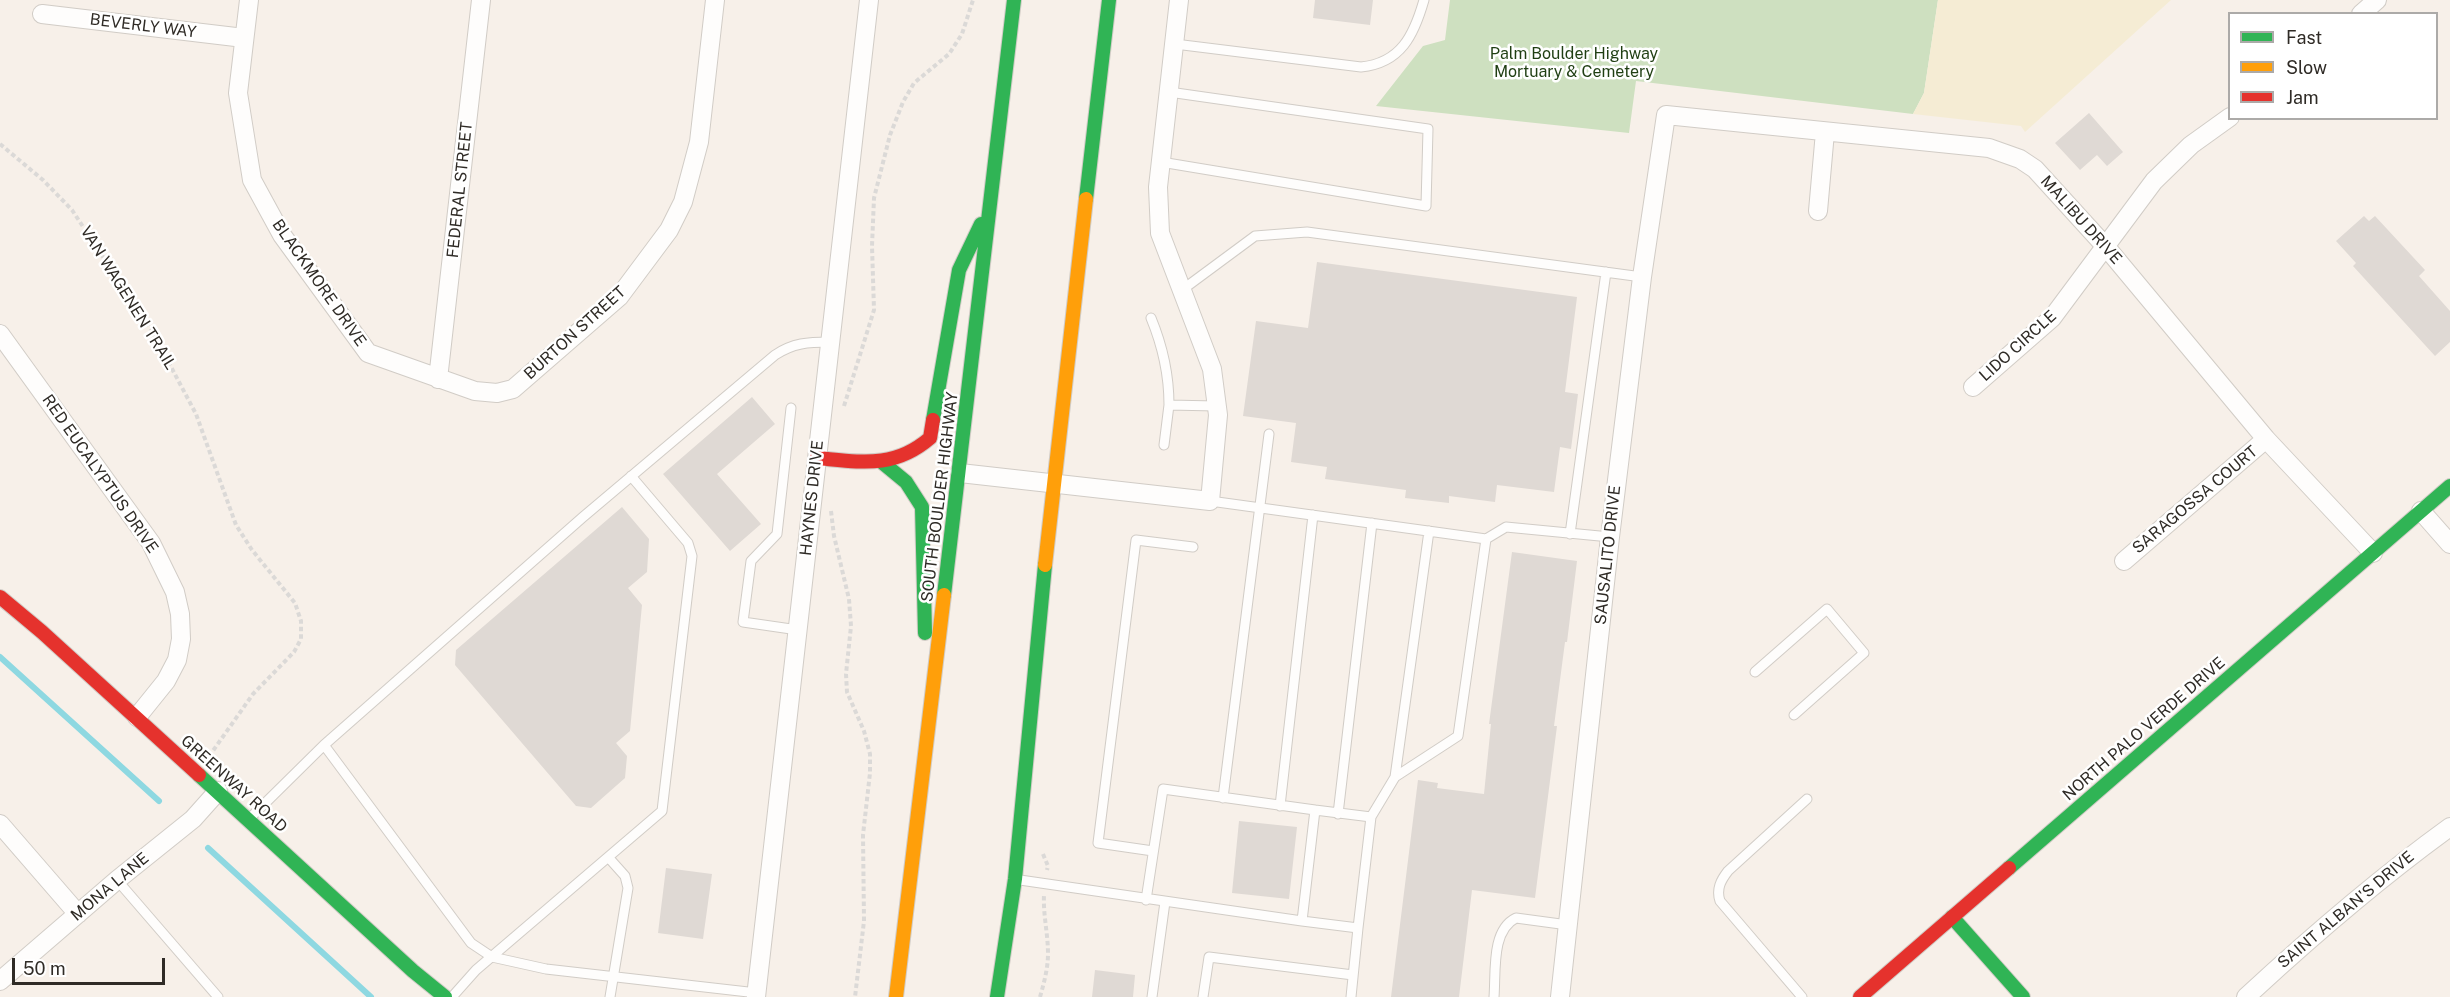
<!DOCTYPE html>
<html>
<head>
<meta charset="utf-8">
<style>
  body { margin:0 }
  #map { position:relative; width:2450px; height:997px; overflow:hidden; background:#f7f0e9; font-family:"Public Sans",sans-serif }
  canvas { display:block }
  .legend { position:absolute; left:2228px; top:12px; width:210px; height:108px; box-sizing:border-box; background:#fff; border:2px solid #acaaa8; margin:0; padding:8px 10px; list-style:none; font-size:18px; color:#2f2b26 }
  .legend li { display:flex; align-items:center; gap:12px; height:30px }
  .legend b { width:30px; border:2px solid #acaaa8 }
  .scale { position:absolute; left:12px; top:958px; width:153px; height:27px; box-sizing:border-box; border:3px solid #2f2b26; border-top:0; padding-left:8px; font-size:18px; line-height:21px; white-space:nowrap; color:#2f2b26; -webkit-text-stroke:4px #fff; paint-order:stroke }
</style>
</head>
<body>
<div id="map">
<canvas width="2450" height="997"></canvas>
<ul class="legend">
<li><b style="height:8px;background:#30b455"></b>Fast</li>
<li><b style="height:8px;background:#ff9f0a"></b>Slow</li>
<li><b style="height:8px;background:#e5322d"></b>Jam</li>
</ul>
<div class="scale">50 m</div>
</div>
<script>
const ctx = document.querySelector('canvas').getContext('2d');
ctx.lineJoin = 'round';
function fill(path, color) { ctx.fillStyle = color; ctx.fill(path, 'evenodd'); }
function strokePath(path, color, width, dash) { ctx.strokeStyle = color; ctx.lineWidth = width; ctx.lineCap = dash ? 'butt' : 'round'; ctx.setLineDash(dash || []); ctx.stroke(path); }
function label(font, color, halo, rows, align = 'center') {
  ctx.font = font + ' "Public Sans",sans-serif'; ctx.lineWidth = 5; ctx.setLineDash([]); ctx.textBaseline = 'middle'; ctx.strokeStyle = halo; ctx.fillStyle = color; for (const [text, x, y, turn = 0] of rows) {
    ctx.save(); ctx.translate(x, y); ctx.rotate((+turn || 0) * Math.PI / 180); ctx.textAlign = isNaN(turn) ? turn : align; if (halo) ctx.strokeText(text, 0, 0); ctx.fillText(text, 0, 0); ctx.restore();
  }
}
fill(new Path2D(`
  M1450,0H1938L1924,93L1913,114L1636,81L1629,133L1376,106L1423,46L1445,40Z`), '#cee0c0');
fill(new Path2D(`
  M1938,0H2171L2025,132L2021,126L1913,114L1924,93Z`), '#f5ecd4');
strokePath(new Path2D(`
  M0,657L159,801
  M208,848L371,997`), '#8ed8e1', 6);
fill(new Path2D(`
  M1315,0H1373L1370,25L1313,18Z
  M2089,113L2123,152L2107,166L2097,155L2080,170L2055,143Z
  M2364,216L2369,221L2375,216L2425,270L2419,276L2450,311V342L2435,356L2353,266L2356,263L2336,241Z
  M1317,262L1577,297L1565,392L1578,394L1571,449L1560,447L1554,492L1497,485L1495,502L1449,496V503L1405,498L1406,490L1325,479L1327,467L1291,462L1296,423L1243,416L1256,321L1308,328Z
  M752,397L775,424L717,474L761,524L730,551L663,474Z
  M622,507L649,539L647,572L628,588L642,605L630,731L616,743L627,756L625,778L591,808L576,806L455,665L456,650Z
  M1512,552L1577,561L1567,642H1565L1554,726H1557L1535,898L1472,890L1459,997H1391L1418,780L1438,783L1437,788L1484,794L1491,724H1489Z
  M1239,821L1297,827L1289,899L1232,893Z
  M666,868L712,874L703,939L658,933Z
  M1095,970L1135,975L1133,997H1092Z`), '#dfd9d4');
const lane = new Path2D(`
  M1175,44L1361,67C1401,63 1414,35 1424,0
  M1161,162L1426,206L1428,129L1169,92
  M1182,290L1255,236L1307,232L1642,277
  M1151,318C1163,347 1169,373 1169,405
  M791,408L777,534L751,561L743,622L798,630
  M1164,445L1169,405L1216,406
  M1210,501L1486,539L1506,527L1610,537
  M1570,534L1606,272
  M1755,672L1827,609L1864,653L1794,715
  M324,745L471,943L492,957L546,969L757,993
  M1395,777L1429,531
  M1223,798L1269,434
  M1280,806L1313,515
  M1315,810L1371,817
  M1338,814L1372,523
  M249,819L324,745L583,517L775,355C793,343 808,342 830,342
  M1153,851L1098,843L1136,540L1193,547
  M608,857L625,876L628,888L610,997
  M117,880L218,997
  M1020,880L1302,921L1315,810L1163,789L1146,900
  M1302,921L1358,928L1371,817L1395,777L1458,736L1486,539
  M452,997L476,970L662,811L692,556L688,543L631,476
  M1152,997L1165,902
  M1203,997L1209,957L1353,975
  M1351,997L1358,928
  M1494,997C1496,972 1491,930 1516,918L1568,925
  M1802,997L1720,901C1716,889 1721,880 1728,871L1807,799`);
const street = new Path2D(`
  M249,0L238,93L252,180L282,235L368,353L475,391L497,393L513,389L619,297L669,230L683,202L699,142L715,0
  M42,14L244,38
  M2361,14L2377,0
  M1818,211L1825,132
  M0,334L151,543L175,592L180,614L181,639L177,660L166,681L137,717
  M438,379L481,0
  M1973,387L2052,318L2154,181L2191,145L2230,117
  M960,473L1210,501L1218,415L1212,369L1160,233L1158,187L1179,0
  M2421,511L2450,544
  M2124,561L2266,439
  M0,824L78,914
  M0,981L117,880L193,819L218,791
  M756,997L869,0
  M1560,997L1610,537L1642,277L1666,115L1989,148L2020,159L2035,169L2106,247L2266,439L2373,553
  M2246,997C2311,937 2378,879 2450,827`);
const fast = new Path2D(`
  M1086,199L1109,0
  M933,420L959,270L981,224
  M883,463L906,482L922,507L925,633
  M944,595L1014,0
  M199,775L413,971L445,997
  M2009,868L2450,486
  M1952,917L2023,997
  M997,997L1015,879L1045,565`);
const slow = new Path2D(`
  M1045,565L1086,199
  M896,997L944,595`);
const jam = new Path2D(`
  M817,458C861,462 894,469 930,438L933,420
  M0,597L42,632L199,775
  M1860,997L2009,868`);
strokePath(lane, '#d1ccc6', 11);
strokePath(street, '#d1ccc6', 20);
strokePath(fast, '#d1ccc6', 16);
strokePath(slow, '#d1ccc6', 16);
strokePath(jam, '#d1ccc6', 16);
strokePath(new Path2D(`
  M0,144L43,180L72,210L152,331L196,414L236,525L252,550L295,603L301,621V639L294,652L253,694L210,755
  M844,406L874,310L872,246L874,198L890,135L903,102L914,83L949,54L962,34L973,0
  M831,511L834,536L849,599L851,626L846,674L847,692L864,731L870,754V773L863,835L864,921L855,997
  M1043,854L1048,866L1047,870
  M1040,997C1044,983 1048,968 1048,954C1048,933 1043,915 1044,895`), '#dbd9d7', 4, [4.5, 3]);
strokePath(lane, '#fefdfc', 9);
strokePath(street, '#fefdfc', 18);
strokePath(fast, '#30b455', 14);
strokePath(slow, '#ff9f0a', 14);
strokePath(jam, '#e5322d', 14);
label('16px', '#2f2b26', '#fff', [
  ["BEVERLY WAY",143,26,7],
  ["FEDERAL STREET",460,190,-84],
  ["MALIBU DRIVE",2081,220,48],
  ["BLACKMORE DRIVE",319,283,55],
  ["VAN WAGENEN TRAIL",128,298,58],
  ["BURTON STREET",575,333,-42],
  ["LIDO CIRCLE",2018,346,-42],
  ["RED EUCALYPTUS DRIVE",100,474,55],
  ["SOUTH BOULDER HIGHWAY",940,497,-83],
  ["HAYNES DRIVE",812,498,-84],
  ["SARAGOSSA COURT",2195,500,-40],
  ["SAUSALITO DRIVE",1608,555,-84],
  ["NORTH PALO VERDE DRIVE",2144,729,-41],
  ["GREENWAY ROAD",234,784,42],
  ["MONA LANE",110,887,-40],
  ["SAINT ALBAN'S DRIVE",2346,910,-40]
]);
label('16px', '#1f3e12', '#fff', [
  ["Palm Boulder Highway",1574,54],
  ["Mortuary & Cemetery",1574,72]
]);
</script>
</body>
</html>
